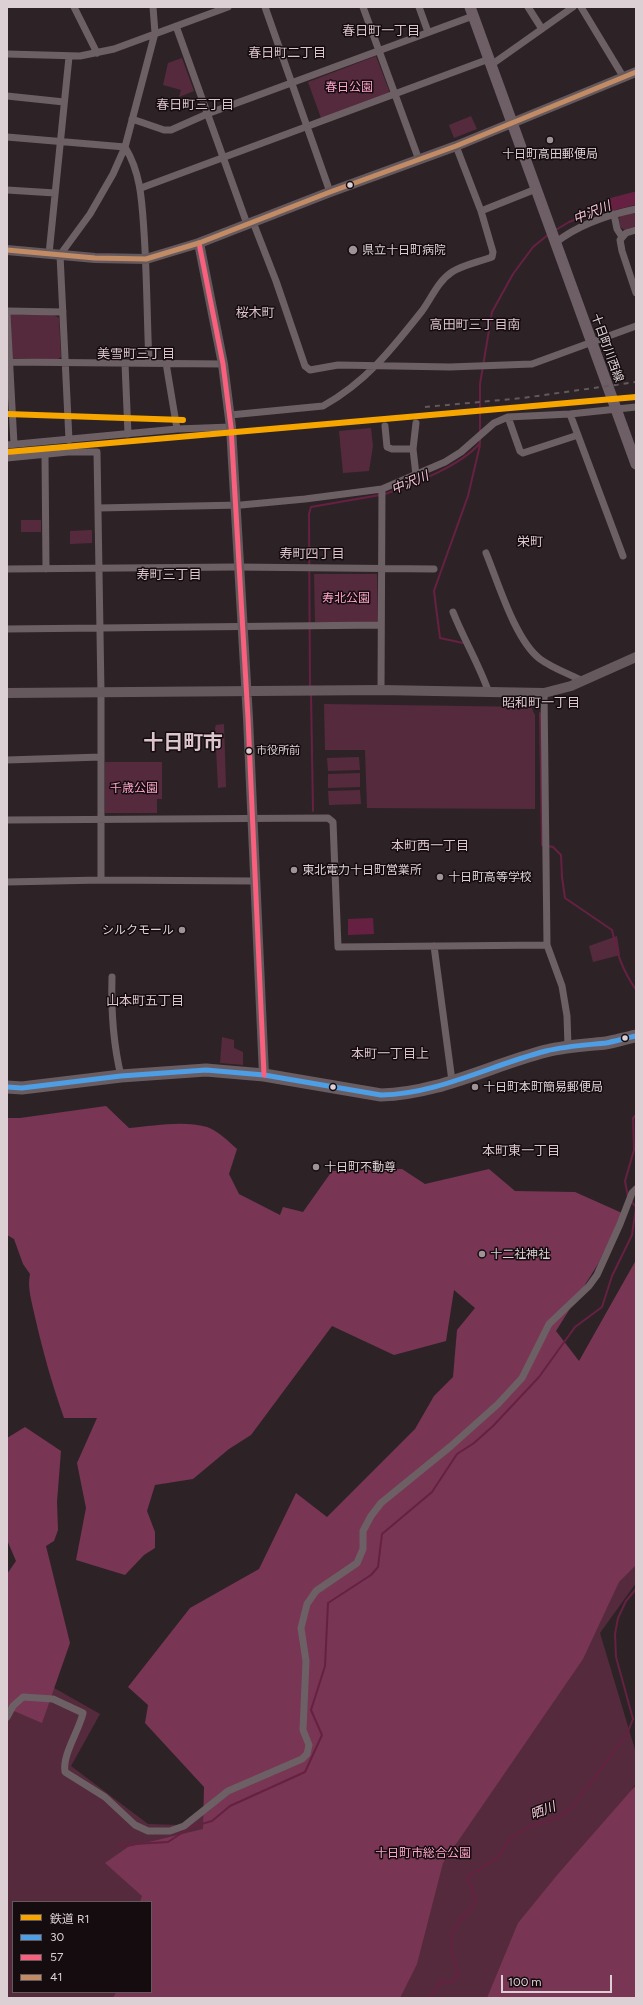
<!DOCTYPE html>
<html>
<head>
<meta charset="utf-8">
<style>
  body { margin:0 }
  #map { position:relative; width:643px; height:2005px; overflow:hidden; background:#2d2327; font-family:Figtree,"Noto Sans JP",sans-serif }
  canvas { display:block }
  .frame { position:absolute; inset:0; border:8px solid #dcd0d4; pointer-events:none }
  .legend { position:absolute; left:12px; top:1901px; width:140px; height:92px; box-sizing:border-box; background:#140c0f; border:1px solid #645a5e; margin:0; padding:5px 7px; list-style:none; font-size:12px; color:#dcd0d4 }
  .legend li { display:flex; align-items:center; gap:8px; height:20px }
  .legend b { width:20px; border:1px solid #645a5e }
  .scale { position:absolute; left:501px; top:1975px; width:111px; height:18px; box-sizing:border-box; border:2px solid #dcd0d4; border-top:0; padding-left:5px; font-size:12px; line-height:14px; white-space:nowrap; color:#dcd0d4; -webkit-text-stroke:3px #140c0f; paint-order:stroke }
</style>
</head>
<body>
<div id="map">
<canvas width="643" height="2005"></canvas>
<div class="frame"></div>
<ul class="legend">
<li><b style="height:5px;background:#f7a600"></b>鉄道 R1</li>
<li><b style="height:5px;background:#4d9ee5"></b>30</li>
<li><b style="height:5px;background:#f8607d"></b>57</li>
<li><b style="height:5px;background:#c18c65"></b>41</li>
</ul>
<div class="scale">100 m</div>
</div>
<script>
const ctx = document.querySelector('canvas').getContext('2d');
ctx.lineJoin = 'round';
function fill(path, color) { ctx.fillStyle = color; ctx.fill(path, 'evenodd'); }
function strokePath(path, color, width, dash) { ctx.strokeStyle = color; ctx.lineWidth = width; ctx.lineCap = dash ? 'butt' : 'round'; ctx.setLineDash(dash || []); ctx.stroke(path); }
function label(font, color, halo, rows, align = 'center') {
  ctx.font = font + ' Figtree,"Noto Sans JP",sans-serif'; ctx.lineWidth = 3; ctx.setLineDash([]); ctx.textBaseline = 'middle'; ctx.strokeStyle = halo; ctx.fillStyle = color; for (const [text, x, y, turn = 0] of rows) {
    ctx.save(); ctx.translate(x, y); ctx.rotate((+turn || 0) * Math.PI / 180); ctx.textAlign = isNaN(turn) ? turn : align; if (halo) ctx.strokeText(text, 0, 0); ctx.fillText(text, 0, 0); ctx.restore();
  }
}
fill(new Path2D(`
  M376,56L390,93L321,118L308,82Z
  M182,58L194,91L179,97L181,90L163,85L168,63Z
  M471,116L477,129L454,138L449,125Z
  M636,211V226L625,230L620,227L619,218L621,215Z
  M9,315H54L59,318L61,357L57,360L11,358Z
  M371,428L373,446L369,471L343,473L339,431Z
  M21,520H41V532H21Z
  M92,530V543L70,544V531Z
  M314,574H377L378,622H315Z
  M324,704L531,707L535,715V809L367,808L365,750H325Z
  M224,724L226,787L218,788L215,728L216,725Z
  M359,757L360,770L328,771L327,758Z
  M105,762H162V799H157V813H105Z
  M360,773V787L328,788V774Z
  M360,790L361,804L329,805L328,791Z
  M617,936L620,955L593,962L589,946Z
  M222,1037L234,1040V1048L243,1052V1065L220,1063Z
  M636,1334V1583L600,1633L636,1753V1783L505,1998H7V1650L19,1668L100,1714L71,1766L148,1824L180,1825L310,1763ZM13,1902H151V1992H13Z`), '#562a3d');
fill(new Path2D(`
  M106,1106L129,1128C154,1126 182,1120 207,1127C218,1131 228,1141 237,1149L229,1174L239,1194L280,1215L283,1207L303,1212L332,1171L402,1169L425,1184L489,1169L515,1191L575,1192L622,1213L598,1264L556,1331L579,1361L636,1260V1565L619,1582L583,1659L443,1863L417,1964L400,1998H113L116,1992H151V1902H140L142,1896L105,1863L128,1847L203,1829L204,1787L145,1723L148,1705L128,1687L190,1608L259,1569L296,1493L327,1517L415,1429L434,1396L453,1377L457,1330L475,1308L454,1290L446,1341L394,1355L332,1326L251,1435L229,1449L193,1479L155,1485L147,1511L155,1532V1548L144,1555L125,1575L76,1560L86,1508L77,1463L97,1418H64C52,1384 43,1352 35,1317C32,1302 27,1288 30,1274L23,1264L14,1239L7,1235V1118H20Z
  M25,1427L61,1451L57,1502L58,1530L54,1541L46,1546L70,1643L42,1723L7,1708V1574L16,1561L7,1540V1438Z
  M636,1785V1998H487L518,1923L558,1874Z`), '#793554');
fill(new Path2D(`
  M373,918L374,934L348,935V919Z`), '#662142');
strokePath(new Path2D(`
  M554,231L569,222L613,204
  M480,433V384L492,312L513,274L533,247L549,234
  M385,494C412,485 462,465 480,443V439
  M463,643L440,638L434,591L436,585L468,496L480,445
  M310,688L309,514L311,507L380,495
  M311,695L313,811
  M540,713L542,845L553,847L561,855L562,877L565,898L612,930C617,954 622,969 636,990
  M628,1197L625,1181L634,1150L633,1118L636,1115
  M119,1845L168,1842L191,1827L212,1821L230,1806L305,1772L322,1735L311,1710L325,1666L328,1603L371,1575L378,1567L382,1534L432,1492L457,1454L474,1443L493,1426L539,1377L575,1327L602,1307L612,1276L632,1235L636,1207L630,1200
  M430,1998L441,1981L451,1983L458,1976C455,1961 445,1937 457,1924C465,1914 471,1912 476,1899L467,1877L494,1860L503,1850L509,1840L530,1826L557,1818L571,1808L627,1734L633,1719L616,1657L615,1634L618,1618L626,1601L636,1589`), '#662142', 2);
strokePath(new Path2D(`
  M613,204L636,198`), '#662142', 13);
strokePath(new Path2D(`
  M74,7L97,53
  M265,7L330,192
  M363,7L419,160
  M419,7L428,32
  M528,7L542,29
  M581,7L624,78
  M176,26L247,224
  M7,54L80,56L114,49L228,7
  M491,65L573,7
  M7,96L64,102
  M132,119L164,130H171L207,114L473,16
  M7,137L125,147C141,173 142,202 144,232C147,276 147,320 149,363
  M141,188L489,59
  M7,190L55,193
  M481,211L536,189
  M614,214L617,229L622,237
  M253,222L276,281L305,366L310,370L338,365L450,367L532,364L636,326
  M636,230L626,233L620,240L622,251L636,293
  M555,243C579,224 607,215 636,209
  M49,254L69,57
  M7,311L63,312
  M7,315L14,444
  M7,362L223,364
  M125,363L128,434
  M166,363L177,429
  M570,414L623,556
  M230,415L323,406C366,382 392,349 422,311C431,299 438,281 452,272C463,265 479,262 492,257L493,252L481,211L456,146
  M508,417L520,451L523,453L578,435
  M385,426L387,447L392,449H413L416,475
  M69,440L60,255L90,214L113,174L125,147L155,33L153,7
  M7,445L177,429L231,427
  M413,449L416,423
  M45,454L46,569
  M7,458L68,452H97L101,692V880
  M98,508L241,505L305,499L382,489L445,462L461,452L494,423L508,417L570,414L636,407
  M486,553C498,582 515,640 540,659C552,668 569,674 583,681
  M7,569L235,567L434,569
  M453,612C464,640 479,664 489,693
  M7,629L381,625
  M381,690L382,489
  M544,693L547,945L562,986L567,1016L568,1046
  M7,760L101,757
  M7,820L328,818L333,822L338,947L547,945
  M7,882L101,880L255,881
  M434,946L452,1081
  M112,977C111,1011 113,1043 121,1076
  M7,1717L13,1706L23,1697L53,1699L83,1713C79,1731 62,1755 65,1772L105,1797L135,1825L148,1831H170L184,1826L228,1791L302,1759L307,1754L309,1745L303,1730L306,1661L301,1628L307,1604L316,1591L357,1563L363,1549V1531L371,1516L381,1503L451,1446L498,1404L522,1378L549,1324L589,1286L597,1275L620,1224L632,1193L636,1189`), '#6c6065', 7);
strokePath(new Path2D(`
  M199,243L223,364L231,427L248,718L264,1075
  M7,250L95,258L146,259L199,243L330,192L456,146L636,72
  M7,693L381,690L544,693L571,686L636,657`), '#66595e', 10);
strokePath(new Path2D(`
  M470,7L636,464`), '#6e5f66', 11);
strokePath(new Path2D(`
  M7,1087L22,1088L121,1076L206,1070L264,1075L381,1095C438,1094 491,1065 546,1051C566,1046 586,1045 606,1043C616,1041 626,1038 636,1036`), '#6a5d62', 13);
strokePath(new Path2D(`
  M425,407L523,398L636,382`), '#63595d', 2, [5, 5]);
strokePath(new Path2D(`
  M7,1087L22,1088L121,1076L206,1070L264,1075L381,1095C438,1094 491,1065 546,1051C566,1046 586,1045 606,1043C616,1041 626,1038 636,1036`), '#4d9ee5', 5);
strokePath(new Path2D(`
  M199,243L223,364L231,427L248,718L264,1075`), '#f8607d', 5);
strokePath(new Path2D(`
  M7,250L95,258L146,259L199,243L330,192L456,146L636,72`), '#c18c65', 5);
strokePath(new Path2D(`
  M7,414L183,420
  M7,452L636,397`), '#f7a600', 6);
for (const [x, y, r, color] of [
  [550,140,4,"#9f9397"],
  [350,185,3.5,"#dcd0d4"],
  [353,250,5,"#9f9397"],
  [249,751,3.5,"#dcd0d4"],
  [294,870,4,"#9f9397"],
  [440,877,4,"#9f9397"],
  [182,930,4,"#9f9397"],
  [625,1038,3.5,"#dcd0d4"],
  [333,1087,3.5,"#dcd0d4"],
  [475,1087,4,"#9f9397"],
  [316,1167,4,"#9f9397"],
  [482,1254,4,"#9f9397"]
]) { const dot = new Path2D(); dot.arc(x, y, r, 0, 2 * Math.PI); ctx.fillStyle = color; ctx.fill(dot); strokePath(dot, '#140c0f', 1.5); }
label('11px', '#dcd0d4', '#140c0f', [
  ["市役所前",256,751]
], 'left');
label('12px', '#fda3c7', '#140c0f', [
  ["春日公園",349,87],
  ["寿北公園",346,598],
  ["千歳公園",134,788],
  ["十日町市総合公園",423,1853]
]);
label('12px', '#dcd0d4', '#140c0f', [
  ["十日町高田郵便局",550,154,"center"],
  ["県立十日町病院",362,250],
  ["東北電力十日町営業所",302,870],
  ["十日町高等学校",448,877],
  ["シルクモール",174,930,"right"],
  ["十日町本町簡易郵便局",483,1087],
  ["十日町不動尊",324,1167],
  ["十二社神社",490,1254]
], 'left');
label('12px', '#dcd0d4', '#140c0f', [
  ["十日町川西線",607,348,70]
]);
label('13px', '#dcc4cc', '#140c0f', [
  ["春日町一丁目",381,31],
  ["春日町二丁目",287,53],
  ["春日町三丁目",195,105],
  ["桜木町",255,313],
  ["高田町三丁目南",475,325],
  ["美雪町三丁目",136,354],
  ["栄町",530,542],
  ["寿町四丁目",312,554],
  ["寿町三丁目",169,575],
  ["昭和町一丁目",541,703],
  ["本町西一丁目",430,846],
  ["山本町五丁目",145,1001],
  ["本町一丁目上",390,1054],
  ["本町東一丁目",521,1151]
]);
label('italic 13px', '#f2c4d5', '#140c0f', [
  ["中沢川",592,213,-22],
  ["中沢川",410,483,-23],
  ["晒川",543,1811,-21]
]);
label('bold 20px', '#dcc4cc', '#140c0f', [
  ["十日町市",183,743]
]);
</script>
</body>
</html>
